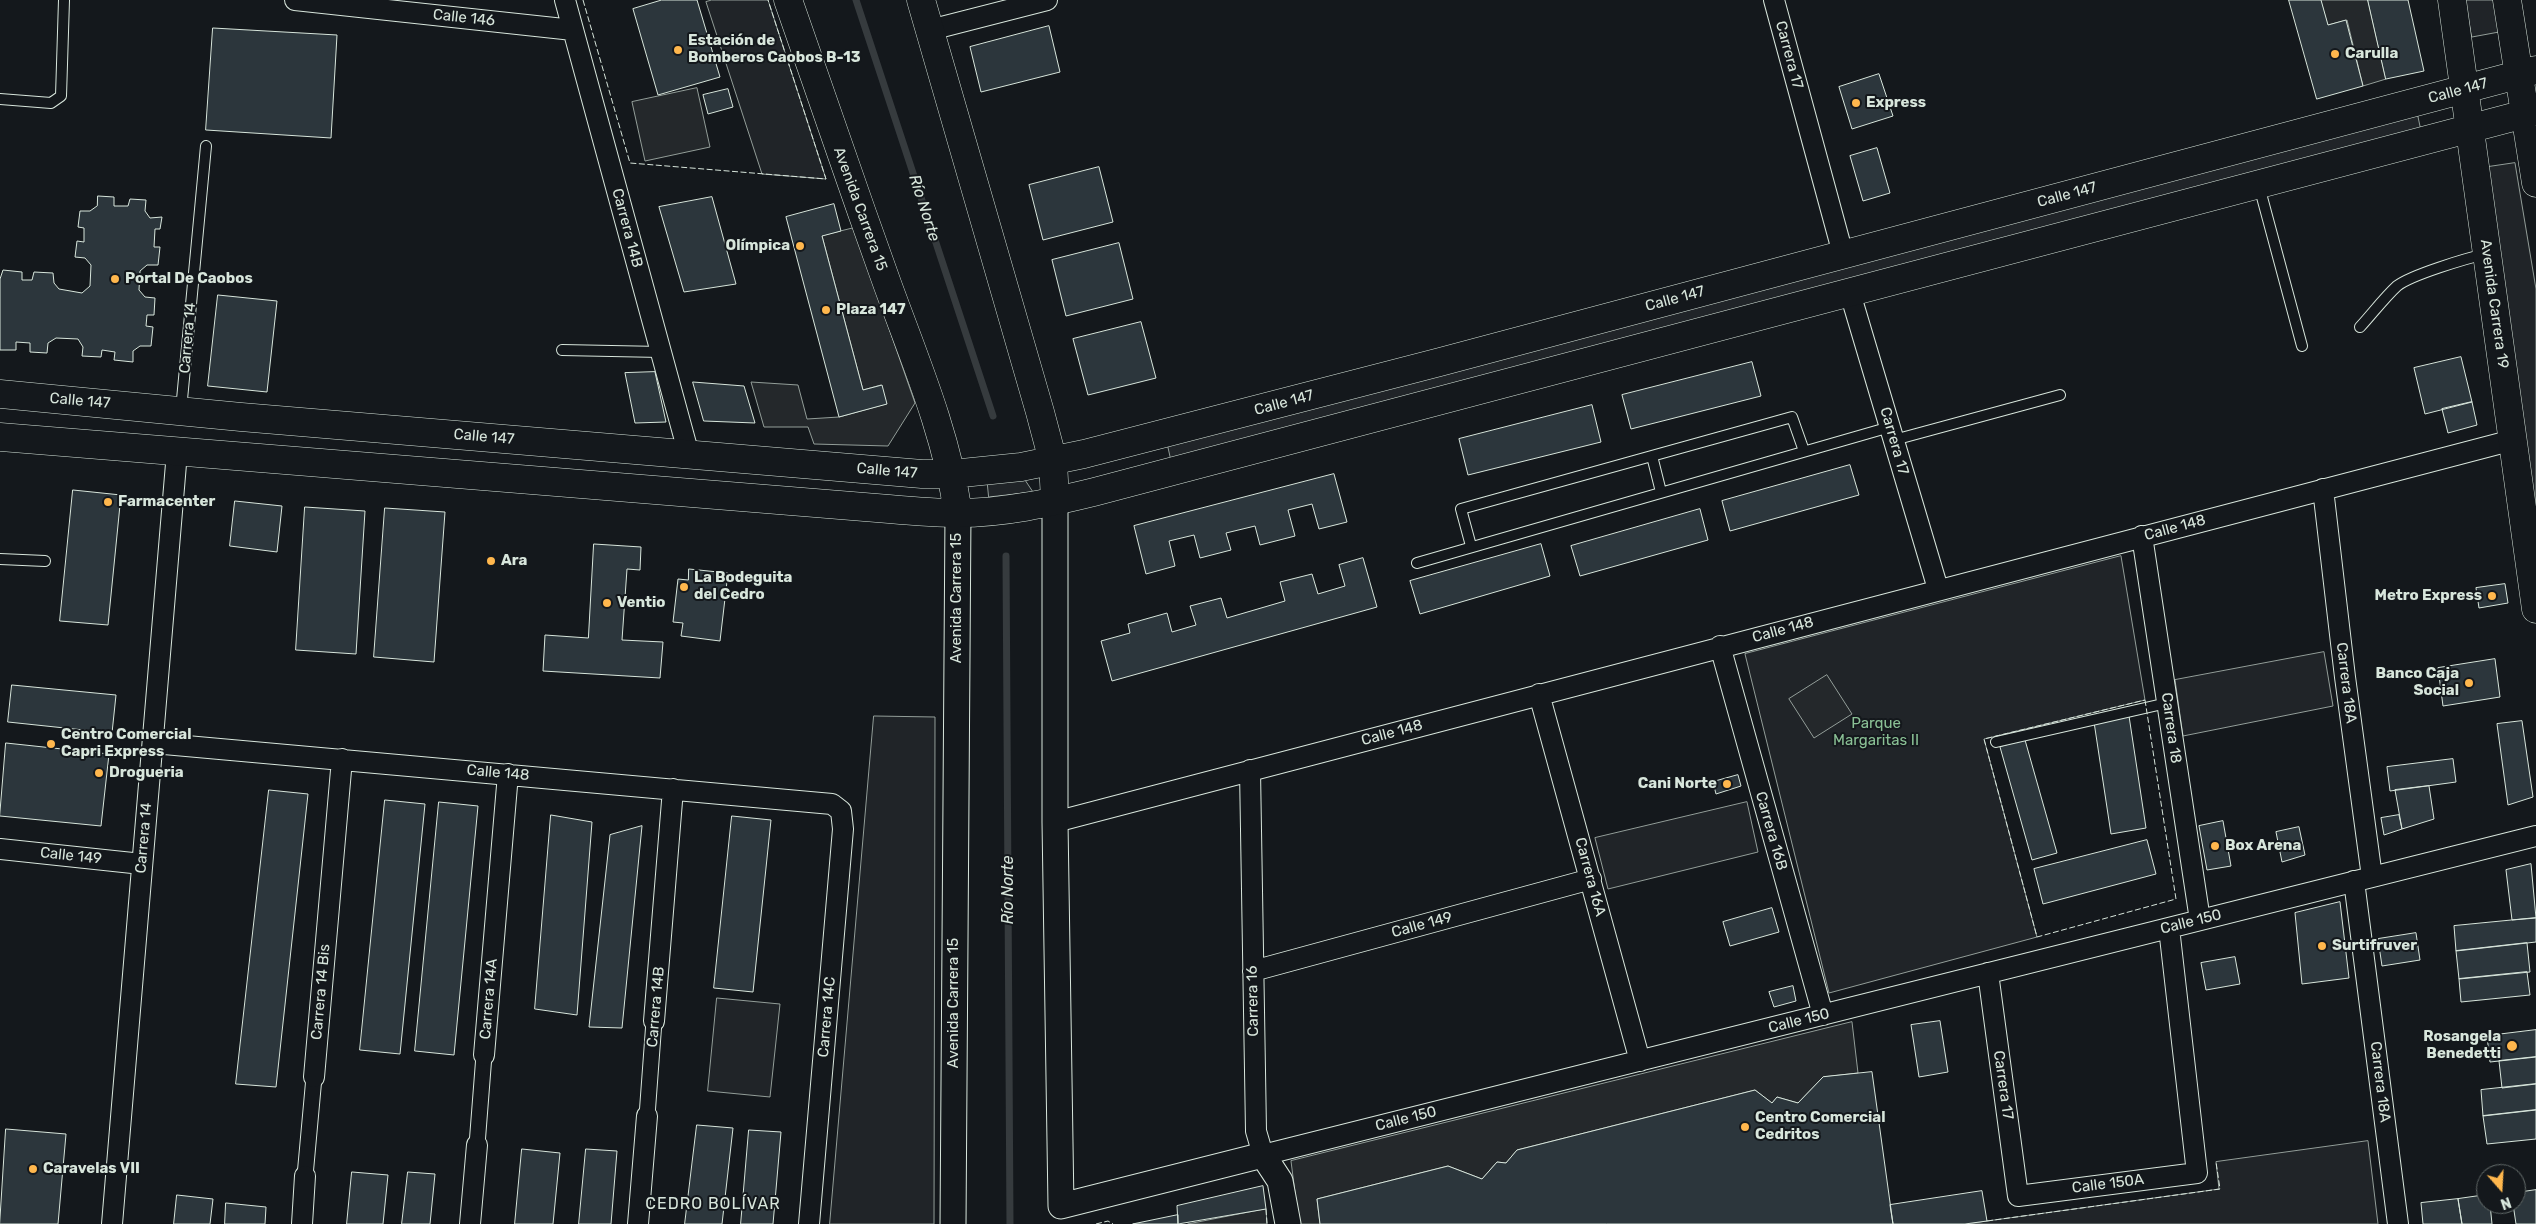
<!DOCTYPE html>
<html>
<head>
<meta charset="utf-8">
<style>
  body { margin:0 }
  #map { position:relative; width:2536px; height:1224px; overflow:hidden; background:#14181c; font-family:Rubik,sans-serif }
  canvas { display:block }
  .north { position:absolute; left:2476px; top:1164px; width:50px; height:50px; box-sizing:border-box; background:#14181c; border:1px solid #626a69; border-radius:50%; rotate:161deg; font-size:14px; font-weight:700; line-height:20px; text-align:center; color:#d8e6dc }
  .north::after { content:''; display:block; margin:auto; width:18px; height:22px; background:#ffb74d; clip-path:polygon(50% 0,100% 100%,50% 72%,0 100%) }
</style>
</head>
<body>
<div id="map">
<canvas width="2536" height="1224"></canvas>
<div class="north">N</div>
</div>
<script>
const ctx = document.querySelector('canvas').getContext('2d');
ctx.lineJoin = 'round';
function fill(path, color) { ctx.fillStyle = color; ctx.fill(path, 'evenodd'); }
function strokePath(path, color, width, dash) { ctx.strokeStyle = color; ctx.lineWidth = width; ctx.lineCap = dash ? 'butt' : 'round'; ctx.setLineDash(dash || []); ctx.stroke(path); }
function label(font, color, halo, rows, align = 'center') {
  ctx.font = font + ' Rubik,sans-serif'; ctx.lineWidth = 4; ctx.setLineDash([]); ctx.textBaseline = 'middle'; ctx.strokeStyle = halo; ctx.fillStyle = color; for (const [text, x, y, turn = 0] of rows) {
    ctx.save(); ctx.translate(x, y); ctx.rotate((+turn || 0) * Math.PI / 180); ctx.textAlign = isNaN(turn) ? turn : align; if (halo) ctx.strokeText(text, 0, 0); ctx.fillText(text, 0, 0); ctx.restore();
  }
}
const green = new Path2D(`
  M712,0H768L826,179L762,174L706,2Z
  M2465,0H2494L2499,32L2472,37Z
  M2417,112L2421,131L1171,461L1167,443Z
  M2515,163L2536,289V514L2488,167Z
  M987,477L1025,480L1033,492L989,497Z
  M2121,556L2145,700L1984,739L2037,937L1829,993L1745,654Z
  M2324,652L2333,706L2183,736L2175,680Z
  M874,716L935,717L934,1224H830Z
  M1747,802L1758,852L1608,889L1595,838Z
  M717,998L780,1004L770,1097L708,1091Z
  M2368,1141L2378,1224H1965L2219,1189L2216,1162Z`);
fill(green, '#202428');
strokePath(green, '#939e99', 1);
const parking = new Path2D(`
  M2321,0H2368L2386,79L2363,86L2347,20L2328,25Z
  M697,88L710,147L645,161L632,102Z
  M854,228L915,403L888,446L814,444L808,427H764L751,382L798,385L807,419L839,417L886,404L881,385L863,390L822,236Z
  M1827,675L1852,714L1814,738L1789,699Z
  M1852,1022L1858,1073L1823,1077L1798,1103L1777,1097L1772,1103L1755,1090L1517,1150L1506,1163L1497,1162L1482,1179L1448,1166L1317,1199L1320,1224H1299L1291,1161Z
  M1266,1209L1267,1224H1188Z`);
fill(parking, '#24282b');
strokePath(parking, '#939e99', 1);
strokePath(new Path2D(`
  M856,0L993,416
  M1006,556L1010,1224`), '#363b3e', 7);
const building = new Path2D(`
  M662,0H697L720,77L658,95L633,9Z
  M2289,0H2321L2328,25L2346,20L2363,86L2317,99Z
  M2368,0H2408L2424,71L2386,79Z
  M1049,26L1060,72L981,92L970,47Z
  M213,28L337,35L331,138L206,130Z
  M1879,74L1893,116L1852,129L1839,87Z
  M728,89L733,107L708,114L703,95Z
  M1877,148L1890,193L1863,201L1850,156Z
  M1099,167L1113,222L1043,240L1029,185Z
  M98,196L114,197V206H128L130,199L146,200L145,211L150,218L162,217L160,229H155L154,247H160L158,265H147L140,271L139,290L145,297L155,298L154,315H147L146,326L153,327L151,346H140L133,351V362L114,360L115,352L102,350L101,357L82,356L83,347L78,339L56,338L48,343L47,353L30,352V343L16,342V350H0V279L3,270L22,272V280H32L34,272L53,273L54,283L59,289L82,293L90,286L91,265L85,258L75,257L77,241L84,242V228L78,227L80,211H90L97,206Z
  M712,197L736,284L684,292L659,207Z
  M834,204L841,231L822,236L863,390L882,385L887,404L839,417L786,217Z
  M1119,243L1133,299L1066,316L1052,260Z
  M218,295L277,301L267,392L208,386Z
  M1141,322L1156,378L1088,395L1073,339Z
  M2461,357L2472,402L2425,414L2414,368Z
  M1752,362L1761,396L1631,429L1622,395Z
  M655,372L666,422L635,423L625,373Z
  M693,382L744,386L755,423L704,421Z
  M2472,402L2477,425L2448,433L2442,409Z
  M1592,405L1601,442L1468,475L1459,439Z
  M1850,465L1859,495L1730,531L1722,501Z
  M1334,474L1347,522L1319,529L1312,504L1288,510L1295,536L1260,545L1255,526L1226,533L1231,550L1200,558L1194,535L1169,541L1175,566L1146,574L1134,526Z
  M73,490L121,495L108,625L60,621Z
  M235,501L282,506L277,552L230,546Z
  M305,507L365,511L356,654L296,650Z
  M385,508L445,512L434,662L374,657Z
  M1700,509L1708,540L1580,576L1571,546Z
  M594,544L641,547L640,570L627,569L622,640L663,642L660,678L543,671L545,635L588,638Z
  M1541,544L1550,576L1420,614L1410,581Z
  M1363,558L1377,607L1112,681L1101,641L1130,633L1128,624L1167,613L1172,632L1196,625L1190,606L1221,598L1227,618L1285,601L1280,582L1312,574L1318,594L1345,586L1339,565Z
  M689,569L728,573L720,641L681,636L683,623L673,622L678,579L688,580Z
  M2505,584L2508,603L2479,608L2476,588Z
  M2495,659L2500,697L2443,706L2438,668Z
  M12,685L116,695L112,733L8,722Z
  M2129,716L2146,828L2111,834L2094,722Z
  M2522,721L2533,797L2508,805L2497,724Z
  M2025,740L2057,853L2032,860L2000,747Z
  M6,743L109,754L101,826L0,816Z
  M2453,759L2456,782L2390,791L2387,767Z
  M1738,775L1741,786L1716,794L1713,782Z
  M2429,786L2434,819L2402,829L2395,790Z
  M269,790L308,794L276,1087L236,1084Z
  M385,800L425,804L400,1054L360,1050Z
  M439,802L478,806L454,1055L415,1051Z
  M551,815L592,822L577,1015L535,1009Z
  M2399,815L2402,829L2384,835L2381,818Z
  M732,816L771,820L753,992L714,988Z
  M2223,821L2231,866L2207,870L2199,826Z
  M642,826L622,1028L589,1027L610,835Z
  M2299,827L2305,855L2282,862L2276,832Z
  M2147,840L2156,874L2043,904L2034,869Z
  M2531,864L2536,918L2512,920L2506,870Z
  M2340,902L2349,978L2302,984L2295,913Z
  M1772,908L1779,932L1730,946L1723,922Z
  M2536,918V942L2456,951L2454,926Z
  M2416,933L2420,960L2382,966L2378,939Z
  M2527,943L2530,972L2459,979L2456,951Z
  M2235,957L2240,984L2206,990L2201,963Z
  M2527,972L2530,995L2461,1002L2459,979Z
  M1793,986L1796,1001L1774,1007L1769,992Z
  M1940,1021L1948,1072L1919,1077L1911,1025Z
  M2536,1030V1057L2490,1062L2487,1036Z
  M2536,1057V1084L2502,1088L2499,1061Z
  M1872,1072L1893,1224H1320L1317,1199L1448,1166L1482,1179L1497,1162L1506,1163L1517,1150L1755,1090L1772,1103L1777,1097L1798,1103L1823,1077Z
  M2536,1084V1110L2483,1116L2481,1090Z
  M2536,1110V1139L2487,1144L2483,1116Z
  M697,1125L733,1128L722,1224H685Z
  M6,1129L66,1134L58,1224H0Z
  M749,1130L781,1132L773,1224H741Z
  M522,1149L560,1153L553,1224H515Z
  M586,1149L617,1151L611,1224H579Z
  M352,1172L388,1175L383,1224H347Z
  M408,1172L435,1174L430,1224H402Z
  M1263,1186L1266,1209L1178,1224L1177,1206Z
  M2536,1190V1224H2516L2513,1204H2516V1193Z
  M1982,1191L1987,1221L1965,1224H1893L1890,1205Z
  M177,1195L213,1199L210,1224H174Z
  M2486,1195V1204H2490L2492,1224H2462L2458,1199Z
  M2458,1199L2462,1224H2423L2421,1203Z
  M226,1203L266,1207L265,1224H225Z
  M1178,1215V1224H1133Z`);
fill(building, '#2c363c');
strokePath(building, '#d8e6dc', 1);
const service = new Path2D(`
  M0,99L51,103L61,96L64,0
  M2259,186L2302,346
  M2360,327C2372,314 2384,298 2397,286C2411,275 2467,258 2486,254
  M562,350L661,352
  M181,410L206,146
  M1894,440L2060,395
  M1652,456L1661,492
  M1471,546L1461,509L1792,417L1804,451
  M0,559L45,561
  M1417,563L1890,427
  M1996,742L2167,703`);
const pedestrian = new Path2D(`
  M647,1116L654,1021
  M477,1145L484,1055
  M305,1176L314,1077`);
const minor = new Path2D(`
  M295,0L573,30
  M565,0L689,455
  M1774,0L1843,254
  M930,30L1047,0
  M1850,293L1938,589
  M2323,489L2345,677L2372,877
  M2142,536L2200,920
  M1720,646L1823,1015
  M1539,694L1640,1061
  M153,743L832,804L841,811L843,829L809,1224
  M1250,770L1256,1131L1263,1155L2536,836
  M1055,822L2513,440
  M0,849L142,864
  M2354,881L2398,1224
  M1253,971L1591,879
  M1988,973L2018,1196L2197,1173L2169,928
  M654,1021L673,789
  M484,1055L508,774
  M314,1077L342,759
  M112,1224L177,452
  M302,1224L305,1176
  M470,1224L477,1145
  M638,1224L647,1116`);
const tertiary = new Path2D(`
  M1055,501V822L1061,1206L1263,1155L1280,1181L1288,1224
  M953,1224L958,513`);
const secondary = new Path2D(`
  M788,0C821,96 854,191 888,286C915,360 947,435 958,513
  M921,0L1040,412L1053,461L1055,501
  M2452,0L2536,609
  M2507,0L2536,183
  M0,394L241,417L922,474H952L1021,467L1084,454L1440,362L2536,70
  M0,437L889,509C912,511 935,513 958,513C1004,513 1049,503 1094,492L2536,111`);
strokePath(service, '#d8e6dc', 12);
strokePath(pedestrian, '#d8e6dc', 17);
strokePath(minor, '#d8e6dc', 22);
strokePath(tertiary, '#d8e6dc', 27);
strokePath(secondary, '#d8e6dc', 29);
strokePath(service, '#14181c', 10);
strokePath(pedestrian, '#14181c', 15);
strokePath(minor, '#14181c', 20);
strokePath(tertiary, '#14181c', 25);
strokePath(secondary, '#14181c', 28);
strokePath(new Path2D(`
  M583,0L630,163L826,179L768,0
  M2145,700L2176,899L2037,937L1984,739Z
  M1266,1209L1267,1224
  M1987,1221L2220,1189L2216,1162
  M1096,1224L1108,1221L1113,1224`), '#d8e6dc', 1, [6, 2.5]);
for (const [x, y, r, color] of [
  [678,50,5,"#ffb74d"],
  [2335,54,5,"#ffb74d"],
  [1856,103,5,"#ffb74d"],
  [800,246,5,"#ffb74d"],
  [115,279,5,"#ffb74d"],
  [826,310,5,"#ffb74d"],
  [108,502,5,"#ffb74d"],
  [491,561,5,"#ffb74d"],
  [684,587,5,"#ffb74d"],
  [2492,596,5,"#ffb74d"],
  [607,603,5,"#ffb74d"],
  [2469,683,5,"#ffb74d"],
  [51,744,5,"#ffb74d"],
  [99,773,5,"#ffb74d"],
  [1727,784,5,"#ffb74d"],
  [2215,846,5,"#ffb74d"],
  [2322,946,5,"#ffb74d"],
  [2512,1046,6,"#ffb74d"],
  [1745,1127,5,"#ffb74d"],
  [33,1169,5,"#ffb74d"]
]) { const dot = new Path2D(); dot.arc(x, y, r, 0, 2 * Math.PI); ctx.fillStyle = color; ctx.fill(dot); strokePath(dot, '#14181c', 2); }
label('15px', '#d8e6dc', '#14181c', [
  ["Calle 146",464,18,6],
  ["Carrera 17",1789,55,75],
  ["Calle 147",2458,91,-15],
  ["Calle 147",2067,195,-15],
  ["Avenida Carrera 15",860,209,70],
  ["Carrera 14B",627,228,75],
  ["Calle 147",1675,299,-15],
  ["Avenida Carrera 19",2494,304,82],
  ["Carrera 14",188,338,-85],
  ["Calle 147",80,401,5],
  ["Calle 147",1284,403,-15],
  ["Calle 147",484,437,5],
  ["Carrera 17",1894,441,74],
  ["Calle 147",887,471,5],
  ["Calle 148",2175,528,-15],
  ["Avenida Carrera 15",957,598,-90],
  ["Calle 148",1783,630,-15],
  ["Carrera 18A",2346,683,83],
  ["Carrera 18",2171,728,82],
  ["Calle 148",1392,733,-15],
  ["Calle 148",498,773,5],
  ["Carrera 16B",1771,831,74],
  ["Carrera 14",144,838,-85],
  ["Calle 149",71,856,6],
  ["Carrera 16A",1590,877,75],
  ["Calle 150",2191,922,-14],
  ["Calle 149",1422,925,-15],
  ["Carrera 14 Bis",321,992,-85],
  ["Carrera 14A",489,999,-85],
  ["Carrera 16",1253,1001,-91],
  ["Avenida Carrera 15",954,1003,-90],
  ["Carrera 14B",656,1007,-85],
  ["Carrera 14C",827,1017,-85],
  ["Calle 150",1799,1021,-14],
  ["Carrera 18A",2380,1082,83],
  ["Carrera 17",2003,1085,82],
  ["Calle 150",1406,1119,-14],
  ["Calle 150A",2108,1184,-7]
]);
label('bold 15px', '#d8e6dc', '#14181c', [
  ["Estación de",688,41],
  ["Bomberos Caobos B-13",688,58],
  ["Carulla",2345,54],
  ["Express",1866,103],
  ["Olímpica",790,246,"right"],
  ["Portal De Caobos",125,279],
  ["Plaza 147",836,310],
  ["Farmacenter",118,502],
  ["Ara",501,561],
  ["La Bodeguita",694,578],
  ["del Cedro",694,595],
  ["Metro Express",2482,596,"right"],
  ["Ventio",617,603],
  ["Banco Caja",2459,674,"right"],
  ["Social",2459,691,"right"],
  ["Centro Comercial",61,735],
  ["Capri Express",61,752],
  ["Drogueria",109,773],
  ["Cani Norte",1717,784,"right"],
  ["Box Arena",2225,846],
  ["Surtifruver",2332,946],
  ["Rosangela",2501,1037,"right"],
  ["Benedetti",2501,1054,"right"],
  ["Centro Comercial",1755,1118],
  ["Cedritos",1755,1135],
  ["Caravelas VII",43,1169]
], 'left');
label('15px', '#8ac095', '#14181c', [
  ["Parque",1876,724],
  ["Margaritas II",1876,741]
]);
label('italic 16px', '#d8e6dc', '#14181c', [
  ["Río Norte",924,208,72],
  ["Río Norte",1008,890,-90]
]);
ctx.letterSpacing = '1px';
label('16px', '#d8e6dc', '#14181c', [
  ["CEDRO BOLÍVAR",713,1204]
]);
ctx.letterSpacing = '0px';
</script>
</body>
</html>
